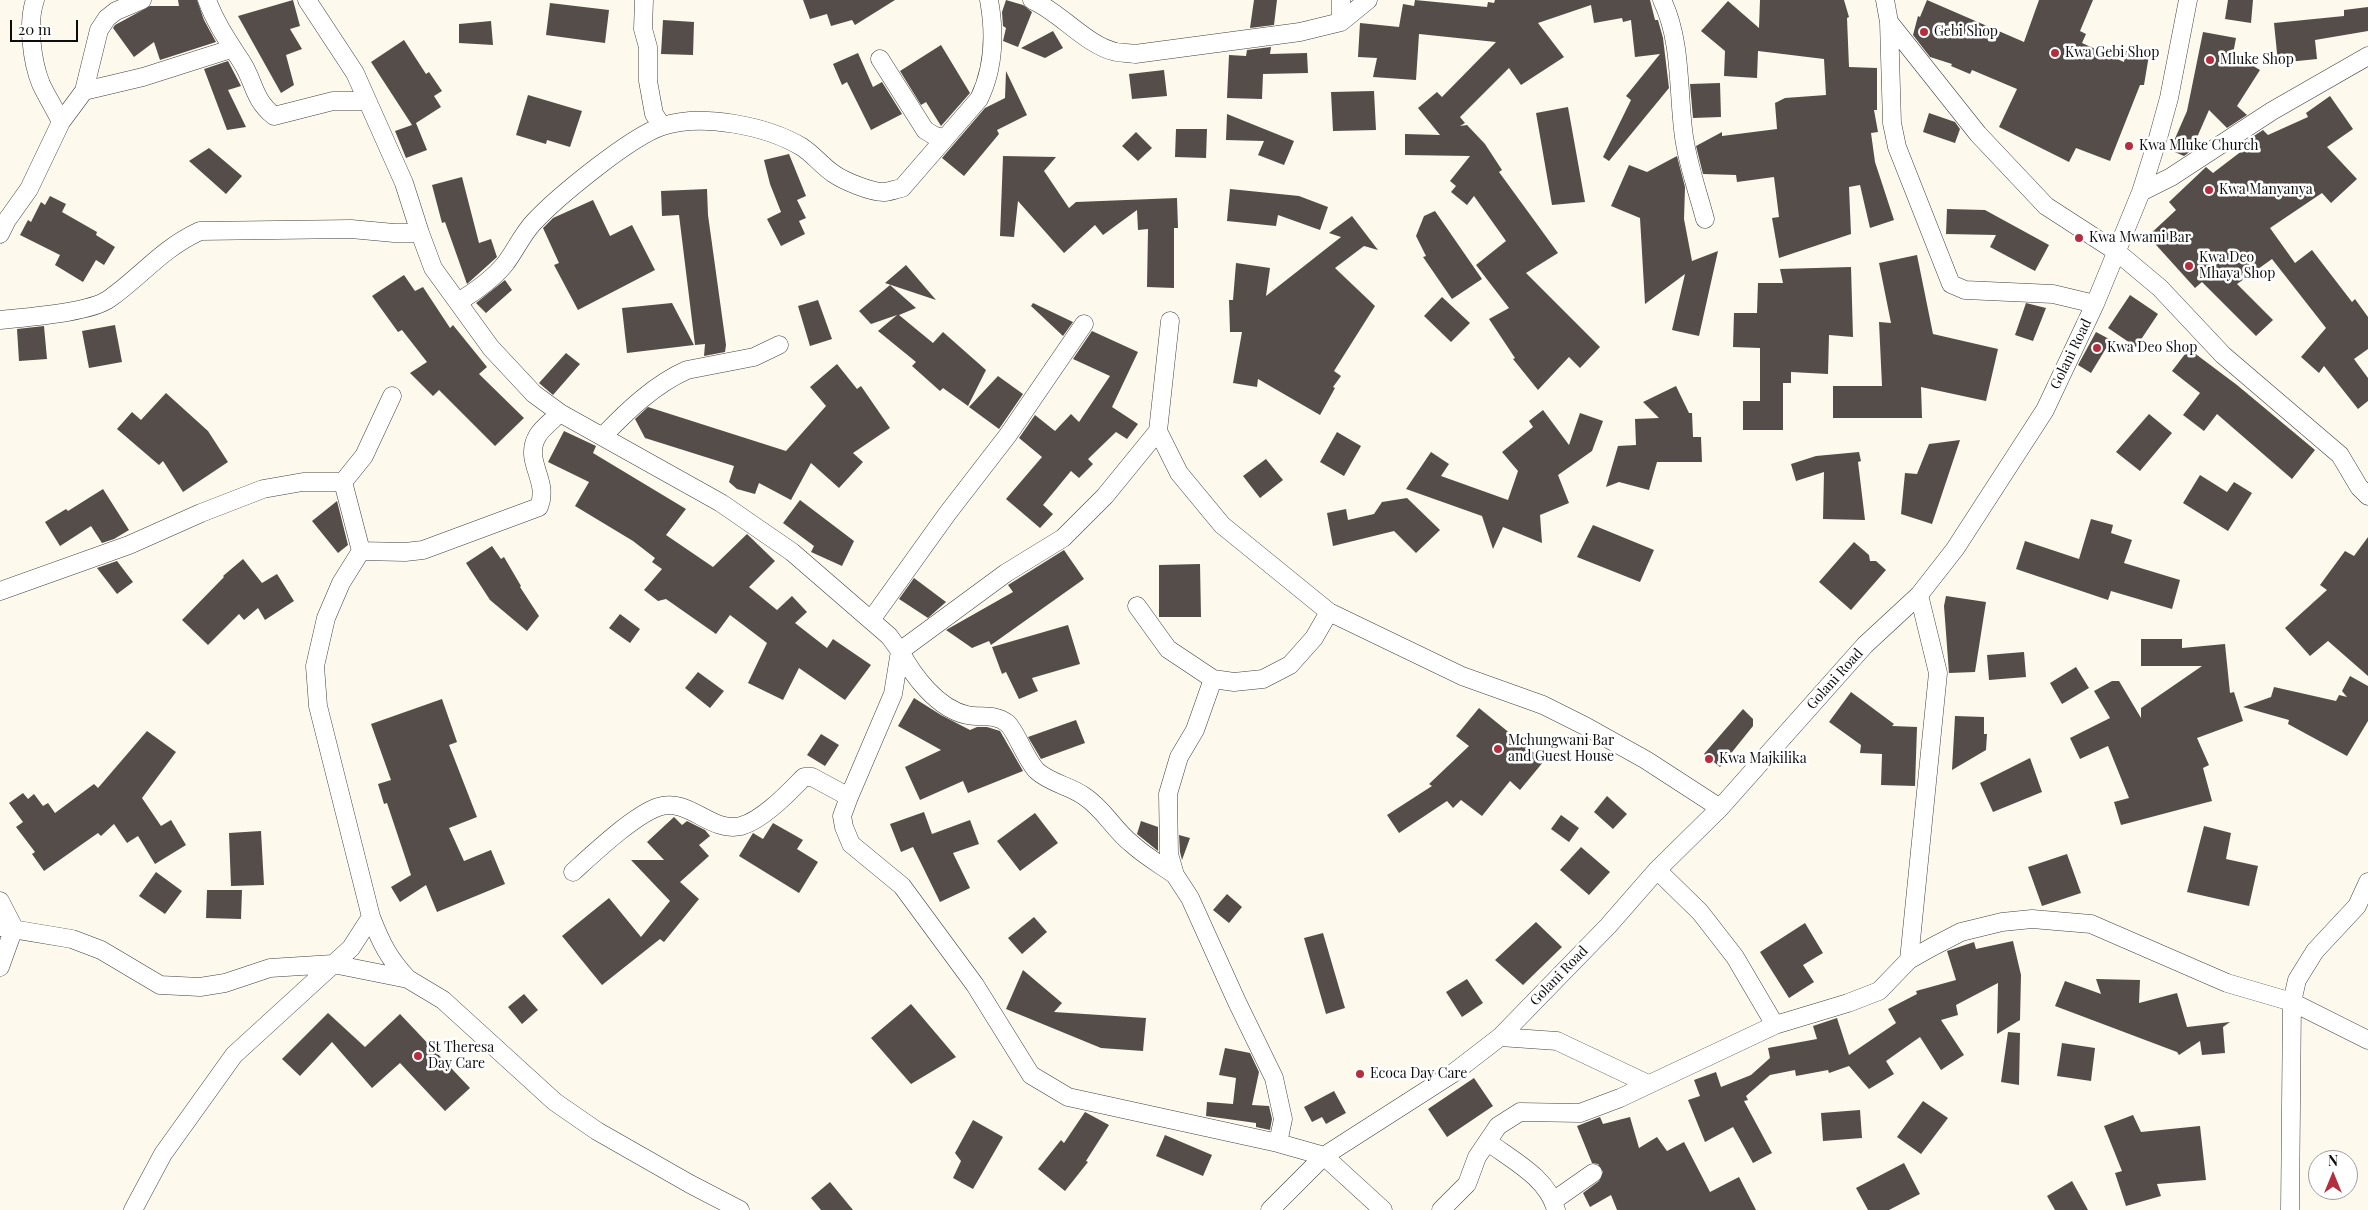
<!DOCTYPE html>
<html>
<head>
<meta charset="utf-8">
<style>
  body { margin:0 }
  #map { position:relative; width:2368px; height:1210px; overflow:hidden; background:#fef9ed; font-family:"Playfair Display",serif }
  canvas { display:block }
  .north { position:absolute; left:2308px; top:1150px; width:50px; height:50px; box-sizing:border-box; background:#fff; border:1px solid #9e9e9e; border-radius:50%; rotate:0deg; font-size:14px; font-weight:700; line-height:20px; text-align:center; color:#0d0d0d }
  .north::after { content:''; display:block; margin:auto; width:18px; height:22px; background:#b32f40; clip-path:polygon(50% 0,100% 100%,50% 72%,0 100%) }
  .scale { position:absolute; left:10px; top:20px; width:68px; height:22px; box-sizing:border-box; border:2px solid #0d0d0d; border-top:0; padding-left:6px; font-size:15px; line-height:18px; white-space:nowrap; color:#0d0d0d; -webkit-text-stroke:4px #fff; paint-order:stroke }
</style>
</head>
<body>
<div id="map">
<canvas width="2368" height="1210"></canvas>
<div class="north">N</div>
<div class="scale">20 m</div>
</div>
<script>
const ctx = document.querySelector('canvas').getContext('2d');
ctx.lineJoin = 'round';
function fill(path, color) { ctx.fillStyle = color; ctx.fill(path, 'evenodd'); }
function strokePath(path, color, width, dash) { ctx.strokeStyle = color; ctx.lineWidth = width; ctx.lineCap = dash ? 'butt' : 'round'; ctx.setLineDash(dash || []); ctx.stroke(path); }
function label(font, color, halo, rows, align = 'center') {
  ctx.font = font + ' "Playfair Display",serif'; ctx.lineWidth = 5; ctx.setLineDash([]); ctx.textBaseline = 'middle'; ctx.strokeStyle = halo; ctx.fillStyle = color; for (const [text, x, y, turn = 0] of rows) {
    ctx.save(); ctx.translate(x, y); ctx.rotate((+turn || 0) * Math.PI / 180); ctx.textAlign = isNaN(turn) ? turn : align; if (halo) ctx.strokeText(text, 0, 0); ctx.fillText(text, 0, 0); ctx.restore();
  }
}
fill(new Path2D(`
  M178,0H197L204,20L216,42L160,60L154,42L134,57L113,28L115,25L150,6H179Z
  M293,0L300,26L290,29L302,49L286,55L294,85L281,93L238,16Z
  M803,0H895L855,25L852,20L831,26L827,14L810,19Z
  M1006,0L1023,5L1032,12L1018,47L1003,41L1006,28L1003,26L1002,12Z
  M1254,0H1277L1274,25L1250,28Z
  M1415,0L1487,7L1488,2L1494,3L1495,0H1650L1655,20H1658L1663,38L1669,88L1609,161L1603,157L1631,100L1626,96L1660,54L1635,57L1631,20L1623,22L1622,18L1594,23L1591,5L1538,23L1564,57L1521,85L1509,68L1460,117L1465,123L1460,126L1467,125L1485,144L1502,170L1499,172L1558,253L1526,273L1600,347L1580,368L1569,357L1538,390L1513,359L1515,358L1489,319L1509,308L1476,265L1506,241L1474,196L1467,205L1451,192L1456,186L1450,181L1470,156L1405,155V134L1440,135L1418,108L1437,92L1442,97L1496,42L1419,34L1416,80L1373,77L1377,58L1358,57L1360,23L1399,27L1403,4L1414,6Z
  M1760,0H1844L1849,17L1847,18L1849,67L1877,68V110H1874L1878,132L1871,133L1875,162L1894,220L1870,228L1860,185L1849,187L1851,234L1779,258L1772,218L1779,217L1774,177L1737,182L1736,175L1703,174L1696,146L1722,132V136L1777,129L1775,103L1785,98L1826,95L1824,59L1758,51L1757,78L1724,76L1725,51L1701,31L1728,1L1759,28Z
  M1927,0L2024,42L2039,0H2093L2080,31L2086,34L2082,43L2124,62L2126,51L2149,55L2144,85H2140L2110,161L2076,148L2069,162L1999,127L2017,89L1972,70L1970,74L1951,66L1952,64L1930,57L1913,35L1918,16L1920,17Z
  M2228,0H2253L2251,23L2225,19Z
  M550,3L609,10L605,43L546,35Z
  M2368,7V31L2315,40L2317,59L2278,63L2274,23L2344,16V10Z
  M663,20L694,22L693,55L661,54Z
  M491,21L493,45L459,43V24Z
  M1053,31L1063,48L1045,58L1021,48Z
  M2203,32L2236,38L2233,54L2260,70L2237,106L2247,115L2227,128L2209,110L2191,151L2184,156L2170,150L2187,111Z
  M404,40L426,74L429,72L442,91L434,96L441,107L416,123L427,150L406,158L395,131L412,125L371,62Z
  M941,45L970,93L941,126L926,102L921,105L900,71Z
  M1271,47L1270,54L1307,53L1308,73L1263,74L1262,99L1227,98L1229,55L1246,56L1247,50Z
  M858,53L873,87L882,82L902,114L871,130L847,82L842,85L833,64Z
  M228,61L241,86L228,90L246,127L227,130L204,69Z
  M1164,70L1167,96L1132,99L1129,74Z
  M1006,71L1027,115L997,130L999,134L964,176L942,158L985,108L1005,98Z
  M1720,83L1721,117L1693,118L1690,84Z
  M1374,91L1376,130L1333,131L1331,92Z
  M528,95L582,111L570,147L547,140L546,144L516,135Z
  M2330,96L2353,129L2327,147L2357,179L2331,203L2322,193L2270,228L2295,263L2312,250L2352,302L2355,299L2368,317V349L2354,359L2368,378V401L2358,409L2324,366L2319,373L2301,357L2326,328L2272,259L2237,284L2273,320L2256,336L2202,282L2195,288L2148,236L2176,210L2169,202L2206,167L2213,173L2247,147L2243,143L2263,130L2268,135L2308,117L2306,113Z
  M1568,107L1585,202L1552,205L1536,113Z
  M1929,113L1955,122L1960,129L1955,143L1923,132Z
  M1227,114L1294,141L1284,165L1258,155L1264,141L1226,140Z
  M1176,129H1207L1206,158L1175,157Z
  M1136,132L1152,148L1138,161L1122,146Z
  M209,148L242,176L226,194L189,161Z
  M789,154L806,196L797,200L806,218L799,221L805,234L781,246L767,219L781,212L770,184L764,160Z
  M1003,156L1056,157L1044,171L1069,208L1076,202L1177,198L1178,228H1174V288L1147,287L1148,229L1138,230L1137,210L1103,235L1095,225L1064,253L1018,201L1014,237L1000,236Z
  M1677,156L1685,187L1684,219L1692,261L1718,251L1699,336L1672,330L1685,274L1645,304L1640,218L1611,206L1629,165L1647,172Z
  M462,177L479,243L491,239L497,257L467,284L445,222L442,223L432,185Z
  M707,189L708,215L726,345L725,352L704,356L705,344L695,345L679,215L662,216L661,191Z
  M1230,189L1299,196L1328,207L1320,230L1278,215L1276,226L1227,221Z
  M50,196L66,204L62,212L97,232L96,235L115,247L104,265L96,260L83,282L55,265L60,255L20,235L28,220L31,222L41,202L45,205Z
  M593,200L610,236L632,225L655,270L578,310L554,265L559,263L543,228L553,218Z
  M1947,209L1985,210L2049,245L2035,271L1990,247L1996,235L1946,234Z
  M1435,211L1482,279L1452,299L1423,257L1426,256L1416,236L1424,216Z
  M1352,216L1378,250L1364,246L1335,268L1375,306L1334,371L1341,376L1333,387L1335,388L1320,415L1258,379L1257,387L1233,383L1242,332H1230L1229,300H1233L1236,263L1270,268L1266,296L1341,237L1329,233Z
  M1917,255L1933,334L1998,349L1986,401L1921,387L1922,418H1833V386H1882L1879,322L1891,323L1879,263Z
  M906,265L936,300L885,283Z
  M1851,267L1853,337L1829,335L1828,374L1791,372V383H1783V430H1743V401H1760V348L1733,347L1734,313H1757L1758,283H1783L1780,269Z
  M404,275L415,291L423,287L450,328L453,325L487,367L479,374L524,418L495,446L439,390L433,396L410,373L427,362L402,330L398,332L372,296Z
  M505,280L512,290L486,313L476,303Z
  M890,285L916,308L899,315L933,343L943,332L986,370L968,406L943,388L940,391L912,366L916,362L878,331L897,315L871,324L859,311Z
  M2130,295L2158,314L2136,347L2108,328Z
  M1442,297L1470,323L1451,342L1424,316Z
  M818,300L832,339L810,346L798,306Z
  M672,303L694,345L627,353L622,308Z
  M1033,303L1073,322L1063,336L1031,306Z
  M2026,303L2046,308L2033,341L2015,335Z
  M115,325L122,362L89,368L82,331Z
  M44,326L47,359L19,361L17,329Z
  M1092,331L1138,352L1112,407L1138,424L1127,439L1116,432L1088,459L1093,464L1079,478L1071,471L1043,505L1053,514L1040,528L1006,499L1042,457L1019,438L1035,415L1055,431L1071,414L1079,422L1110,376L1073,359Z
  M2096,332L2111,340L2091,373L2078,365Z
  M2189,349L2237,385L2315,450L2292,479L2217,414L2204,431L2183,415L2200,393L2172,371Z
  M566,353L580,364L553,395L539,383Z
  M837,364L857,389L861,386L890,428L853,453L863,462L839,488L811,463L791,500L759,483L755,494L737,489L729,482L734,466L645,438L635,419L648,407L786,451L826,406L810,387Z
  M998,376L1023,394L999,429L969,407Z
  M1676,386L1689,413H1692L1693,437H1701L1702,462H1657L1649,490L1619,482L1606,487L1618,446L1636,445L1635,419L1659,418L1643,402Z
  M166,393L208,431L228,462L183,492L163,461L159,465L117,429L132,412L141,420Z
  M1543,410L1569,445L1580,413L1603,421L1592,451L1558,475L1569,503L1540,515L1542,543L1503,527L1493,549L1482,516L1406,489L1431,452L1449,464L1441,476L1508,500L1518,471L1502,452L1533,427L1529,421Z
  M2149,414L2172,433L2140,471L2116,452Z
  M564,431L596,446L593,453L686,509L666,535L713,567L747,534L775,561L749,587L777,610L792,596L807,612L795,623L827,648L833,639L871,665L845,700L799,668L783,700L748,683L767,643L730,615L716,634L666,599L658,601L644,590L662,569L652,562L655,558L633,541L575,506L589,482L548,462Z
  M1337,432L1361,446L1344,476L1320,462Z
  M1960,440L1932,524L1901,514L1905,473L1917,474L1929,444Z
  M1859,452L1861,461L1858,462L1865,520L1823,519L1824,472L1796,481L1791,464L1816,456Z
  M1266,459L1283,480L1260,498L1243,476Z
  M2200,475L2227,492L2234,482L2252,493L2228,531L2183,503Z
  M103,489L129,530L114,539L102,543L91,526L60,546L45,522L66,509L68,511Z
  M1407,498L1440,530L1416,553L1394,531L1333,546L1327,513L1346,509L1348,520L1374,514L1382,502Z
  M800,500L854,541L842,566L811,552L814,546L783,523Z
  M337,501L348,545L338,553L312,521Z
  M2091,519L2113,525L2111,533L2132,540L2124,563L2180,580L2172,609L2111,591L2108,600L2016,569L2025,541L2079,559Z
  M1593,525L1654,550L1640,582L1577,557Z
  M2368,537V676L2328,641L2310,656L2285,628L2327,590L2320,585L2345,551L2354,556Z
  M1854,542L1869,555L1870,561H1876L1886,570L1851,610L1819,582Z
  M492,546L501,559L504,557L521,586L520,587L539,616L527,631L490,600L466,563Z
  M1064,550L1084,579L991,645L989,641L972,648L946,630L1013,592L1008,585Z
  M243,559L262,583L277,574L294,601L265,620L258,608L244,620L239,614L208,645L182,620L224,577L223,576Z
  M117,561L133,582L117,594L97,568Z
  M1200,564L1201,617H1159V565Z
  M914,578L946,602L928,618L899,599Z
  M1946,596L1986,602L1975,672L1949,673L1944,606Z
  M620,614L640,629L630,643L609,628Z
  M1068,625L1080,664L1032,678L1038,691L1019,699L1006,672L1002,674L992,647Z
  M2141,639H2182V648L2225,644L2230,693L2234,692L2243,721L2197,738L2209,765L2203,768L2212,801L2121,825L2114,802L2129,798L2108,746L2080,759L2070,738L2110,718L2094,691L2112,681H2119L2141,718V708L2202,666H2141Z
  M2024,652L2026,677L1989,680L1987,655Z
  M2076,667L2089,688L2062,704L2050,683Z
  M698,672L724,691L710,708L685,688Z
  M2350,676L2368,686V721L2347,756L2288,724L2289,720L2243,707L2271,697L2274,687L2336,701L2339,695L2347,697L2342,691Z
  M1851,692L1894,724L1892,726L1917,727L1915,786L1881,785L1882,754L1860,753L1861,745L1829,722Z
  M914,698L941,715L970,730L977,727H987L1000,731L1023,771L968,793L963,781L920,800L905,767L941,750L898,726Z
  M442,699L457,742L449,745L477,817L449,828L464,861L491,850L505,884L437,912L426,885L400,902L391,887L411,875L387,803L384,804L378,784L391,780L371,724Z
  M1479,708L1544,761L1520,790L1510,781L1482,816L1461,800L1453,808L1447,801L1399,833L1387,815L1432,786L1429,784L1469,746L1456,736Z
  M1743,709L1753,719V726L1720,767L1704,754Z
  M1955,716L1984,717V734H1987L1986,750L1952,770Z
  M1076,720L1085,743L1041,759L1028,737Z
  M147,731L176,752L142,798L161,826L171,820L186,845L155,864L138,836L127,843L114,824L101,836L98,833L44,871L32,854L35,852L16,827L23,822L9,803L23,793L28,799L34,794L43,806L48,803L55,813L94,784L98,788Z
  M821,734L839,745L825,766L807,755Z
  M2030,758L2042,792L1993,812L1980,783Z
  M1607,796L1627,814L1613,829L1594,812Z
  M924,812L932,834L970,820L979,844L953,853L970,888L940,902L913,847L901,852L890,824Z
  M1035,813L1058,843L1020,871L997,841Z
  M1561,815L1579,828L1569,842L1551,829Z
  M674,817L682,825L687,821L705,830L710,836L699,845L709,856L680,882L699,899L664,942L660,939L602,985L562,936L609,898L641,937L670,901L631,860H664L647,842Z
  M1141,821L1158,827V851L1137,834Z
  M773,823L803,840L797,849L818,862L799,893L739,856L753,833L763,839Z
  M2204,826L2231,833L2226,859L2258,866L2249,906L2187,892Z
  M261,831L264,885L231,886L229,833Z
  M1179,835L1190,838L1182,860L1180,852Z
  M1581,847L1610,872L1589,895L1560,870Z
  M2067,854L2081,893L2042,906L2028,867Z
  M156,872L182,891L165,914L139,896Z
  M207,890H242L241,919L206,918Z
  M1227,894L1242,907L1229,923L1213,910Z
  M1034,917L1047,932L1022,954L1008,938Z
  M1536,922L1562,947L1523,985L1495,960Z
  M1805,923L1823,953L1803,965L1814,982L1789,998L1760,952Z
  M1323,933L1345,1008L1326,1014L1304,938Z
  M2013,941L2021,975L2020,1020L1997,1034L1998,983L1956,1005L1958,1015L1941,1020L1964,1055L1941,1070L1920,1037L1886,1061L1894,1074L1869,1089L1849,1066L1829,1073L1828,1070L1796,1076L1795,1070L1770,1075L1746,1096L1748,1100L1744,1101L1772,1153L1753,1163L1733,1127L1705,1142L1688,1100L1700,1096L1694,1080L1716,1072L1721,1087L1751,1075L1770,1058L1768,1048L1817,1039L1813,1026L1837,1018L1849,1055L1896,1023L1888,1009L1917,994L1916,991L1956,980L1947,951L1974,942L1976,949Z
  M1023,970L1062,1003L1054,1012L1146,1018L1143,1051L1101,1048L1006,1009Z
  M1467,979L1483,1003L1462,1017L1446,992Z
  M2096,979L2140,980L2139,1003L2177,993L2187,1027L2230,1022L2223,1027L2225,1053L2202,1055L2200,1041L2179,1055L2177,1052L2055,1006L2065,981L2101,994Z
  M524,994L538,1010L522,1024L508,1007Z
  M911,1004L956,1057L911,1084L871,1038Z
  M328,1013L365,1047L400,1014L470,1088L445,1111L400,1063L372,1088L332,1042L300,1076L282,1059Z
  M2008,1032L2020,1033L2019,1085L2001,1082Z
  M2062,1043L2095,1048L2091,1081L2057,1076Z
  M1225,1048L1250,1053L1259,1072L1252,1105L1269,1106L1272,1119L1270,1130L1256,1127V1123L1206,1116L1207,1102L1233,1104L1236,1078L1219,1075Z
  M1474,1078L1493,1106L1447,1137L1428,1109Z
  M1334,1091L1346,1113L1326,1124L1322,1117L1312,1122L1304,1107Z
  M1923,1101L1948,1118L1921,1154L1897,1137Z
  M1860,1110L1862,1138L1823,1141L1821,1113Z
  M1085,1112L1109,1125L1086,1161L1088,1162L1065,1191L1038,1169L1061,1140L1064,1143Z
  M2133,1115L2141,1132L2200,1126L2206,1180L2157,1184L2161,1196L2126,1206L2115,1173L2122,1171L2104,1126Z
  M1600,1117L1603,1124L1630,1117L1639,1148L1657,1137L1667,1151L1684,1142L1710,1192L1739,1177L1756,1210H1617L1611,1195L1590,1207L1583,1193L1599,1181L1603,1172L1598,1164L1592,1163L1577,1126Z
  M973,1120L1003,1137L973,1189L953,1178L961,1161L955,1153Z
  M1165,1135L1212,1155L1203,1176L1156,1156Z
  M1904,1163L1920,1194L1889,1210H1868L1856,1188Z
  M2072,1181L2088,1210H2055L2047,1196Z
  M830,1182L853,1210H821L811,1198Z`), '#544d4a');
const street = new Path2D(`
  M35,0C27,23 32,62 41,84C47,97 55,109 61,122
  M207,0C215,22 228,41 241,61C255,82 252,98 274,116L333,101H367
  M307,0L355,73L404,183L420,233L433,268L491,348L534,394L560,413L721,503L792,552L889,636L900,651L893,694L849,797L842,816L844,827L851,844L902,886L975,985L1031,1075L1068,1097L1278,1143L1324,1156L1383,1210
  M644,0L643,29L648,47V81L654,114L662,126
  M1032,0C1060,12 1087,46 1116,52C1122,53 1129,53 1135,54L1300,32L1341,22V0
  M1662,0C1681,39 1678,86 1683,129C1686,159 1697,189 1705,219
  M1885,0L1889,22L1978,134L2046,206L2117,252L2160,288L2223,355L2340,455L2359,487L2368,496
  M1341,22L1368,0
  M1889,22L1892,123L1897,147L1951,284L1965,290L2053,294L2095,304
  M880,59L925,130L933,135L943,138
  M84,91L143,77L231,49
  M2141,192L2171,177L2272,111L2368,56
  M0,234L7,220L29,189L61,122L84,91L99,30L107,18L116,11L142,0
  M458,302C476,291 492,280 505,264C515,251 522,235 533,223C556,198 631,136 663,126C702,113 767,126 802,147C813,154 822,166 834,174C844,181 871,192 883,192C889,192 896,189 902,188L979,99C994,68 995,33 989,0
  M0,320C26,317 89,313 109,299C142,276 161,249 200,231L351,229L394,233H420
  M1170,321L1158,431L1179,473L1222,525L1329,612L1462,676L1543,705L1585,726L1646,760L1720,808
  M1158,431L1105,496L1063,538L1006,573L900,651C913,676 938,709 967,715C981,718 994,713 1007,723C1015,729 1026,760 1037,771C1050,783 1070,786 1084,796C1105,810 1113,829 1132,844C1145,856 1161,865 1175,875
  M603,436C627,411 655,384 687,370L754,357L779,345
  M343,482L361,551L341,583L326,618L315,666L318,706L371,917C381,943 389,959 408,979
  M361,551L405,552L423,550L539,507C550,479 522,461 538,435C543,427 553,420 560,413
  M0,591L129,545L201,513L263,489L303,482H343L364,456L392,396
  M1137,606L1168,649L1213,679L1234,682L1263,679L1290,665L1314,638L1329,612
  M871,620L947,514L1008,435L1084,324
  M1213,679L1195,730L1179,757L1168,794L1169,854L1175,875L1190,898L1237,1002L1274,1078L1283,1119L1278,1143
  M1657,870L1700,912L1735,957L1775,1025
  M573,872C594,853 633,816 658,807C690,797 709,833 741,826C763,820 789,792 804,777H812L849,797
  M0,901L14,928L0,967
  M0,927L72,939L101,950L160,985L200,987L225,983L270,968L333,964L408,979L443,1000L555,1102L597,1131L690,1184L740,1210
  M1909,960L1938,673L1919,595
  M1500,1037L1557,1041L1648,1084
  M1488,1142C1512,1160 1548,1178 1556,1210
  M1553,1201L1593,1173
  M133,1210L163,1154L234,1055L351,948L371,917
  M1270,1210L1324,1156L1452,1074L1500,1037L1608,926L1657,870L1720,808L1865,645L1919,595L1955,549L2045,410L2095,304L2141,192L2158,138L2169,98L2188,0
  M1441,1210L1467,1184L1477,1157L1498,1126L1520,1112L1580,1113L1620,1098L1775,1025L1848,1003L1879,991L1909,960L1932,947L1961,932L2002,922L2032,919L2091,924L2227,983L2292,1002L2368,1040
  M2290,1210L2292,1002L2297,980L2315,951L2357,906L2368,882`);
strokePath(street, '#404040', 19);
strokePath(street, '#fff', 18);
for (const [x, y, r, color] of [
  [1924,32,5,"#b32f40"],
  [2055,53,5,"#b32f40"],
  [2210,60,5,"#b32f40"],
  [2129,146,5,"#b32f40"],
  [2209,190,5,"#b32f40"],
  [2079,238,5,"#b32f40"],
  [2189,266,5,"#b32f40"],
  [2097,348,5,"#b32f40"],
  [1498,749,5,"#b32f40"],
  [1709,759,5,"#b32f40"],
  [418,1056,5,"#b32f40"],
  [1360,1074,5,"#b32f40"]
]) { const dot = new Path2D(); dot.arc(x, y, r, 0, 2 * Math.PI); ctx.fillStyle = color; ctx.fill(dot); strokePath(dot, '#fff', 2); }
label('14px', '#0d0d0d', '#fff', [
  ["Gebi Shop",1934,32],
  ["Kwa Gebi Shop",2065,53],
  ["Mluke Shop",2220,60],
  ["Kwa Mluke Church",2139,146],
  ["Kwa Manyanya",2219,190],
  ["Kwa Mwami Bar",2089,238],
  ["Kwa Deo",2199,258],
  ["Mhaya Shop",2199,274],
  ["Kwa Deo Shop",2107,348],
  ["Mchungwani Bar",1508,741],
  ["and Guest House",1508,757],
  ["Kwa Majkilika",1719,759],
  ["St Theresa",428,1048],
  ["Day Care",428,1064],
  ["Ecoca Day Care",1370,1074]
], 'left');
label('14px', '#0d0d0d', '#fff', [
  ["Golani Road",2071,354,-64],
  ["Golani Road",1835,679,-48],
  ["Golani Road",1559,976,-46]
]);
</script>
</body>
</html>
